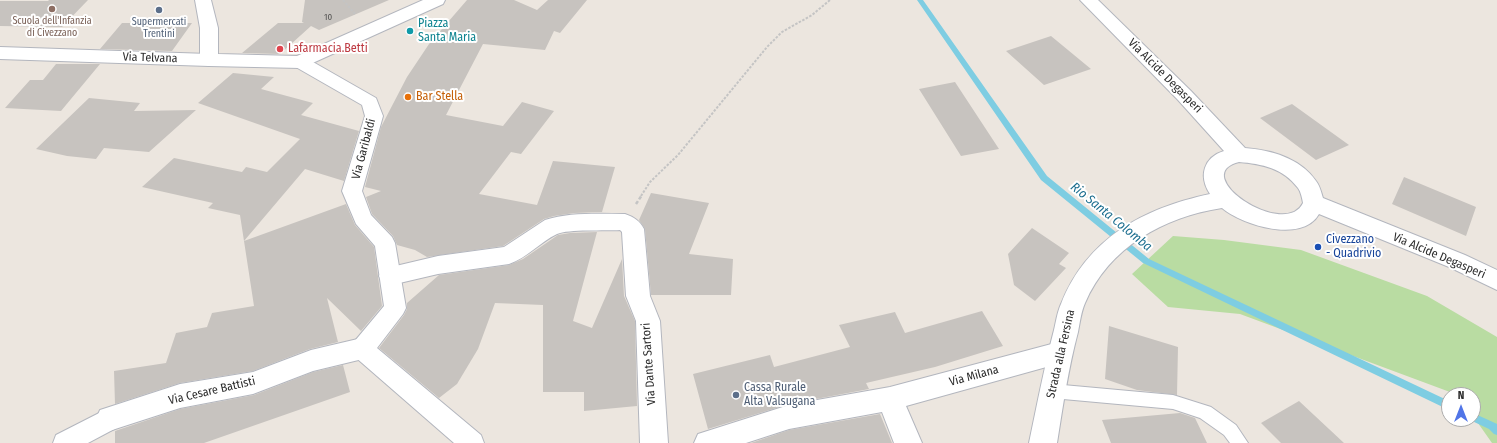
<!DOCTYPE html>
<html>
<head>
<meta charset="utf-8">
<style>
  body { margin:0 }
  #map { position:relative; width:1497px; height:443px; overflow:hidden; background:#ece6df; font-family:"Fira Sans Condensed",sans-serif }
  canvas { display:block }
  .north { position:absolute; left:1441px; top:387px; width:40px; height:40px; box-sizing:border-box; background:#fff; border:1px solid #ababab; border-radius:50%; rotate:0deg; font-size:11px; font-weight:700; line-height:16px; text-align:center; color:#2c2c2c }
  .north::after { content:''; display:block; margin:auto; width:14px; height:18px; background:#5175e7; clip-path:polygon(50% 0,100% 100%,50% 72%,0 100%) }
</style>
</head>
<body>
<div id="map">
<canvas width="1497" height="443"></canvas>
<div class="north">N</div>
</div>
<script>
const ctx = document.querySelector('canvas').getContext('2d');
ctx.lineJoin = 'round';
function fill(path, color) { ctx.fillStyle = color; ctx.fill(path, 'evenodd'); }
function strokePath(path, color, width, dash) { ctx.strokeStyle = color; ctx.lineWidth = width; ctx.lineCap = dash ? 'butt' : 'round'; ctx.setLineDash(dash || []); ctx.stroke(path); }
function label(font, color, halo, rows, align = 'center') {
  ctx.font = font + ' "Fira Sans Condensed",sans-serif'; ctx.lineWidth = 4; ctx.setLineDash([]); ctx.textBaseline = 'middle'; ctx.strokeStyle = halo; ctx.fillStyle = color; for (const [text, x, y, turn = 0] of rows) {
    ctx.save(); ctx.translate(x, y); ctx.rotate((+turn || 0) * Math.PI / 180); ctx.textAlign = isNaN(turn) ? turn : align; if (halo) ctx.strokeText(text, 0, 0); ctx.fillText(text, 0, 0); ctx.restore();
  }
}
fill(new Path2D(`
  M1173,236L1224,240L1301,250L1427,296L1497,337V443H1492L1473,416V395H1458L1240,314L1168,307L1132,274Z`), '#b9dca2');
fill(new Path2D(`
  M917,0H923L1047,176L1149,259L1449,401V410L1143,263L1041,180Z
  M1473,413L1495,423L1497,424V435L1494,434L1489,429L1470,420L1469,419H1473Z`), '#7ecde2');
fill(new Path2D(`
  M49,0H88L62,27L0,26V1H48Z
  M305,0H389L319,30L311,26L280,54L242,53L278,23H304L302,22Z
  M467,0H514L537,10L548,0H587L560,33L554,31L545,50L483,44L446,115L503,126L522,102L554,111L521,154L511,152L479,194L537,205L553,161L615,167L602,212L574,213L554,216L544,219L503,246L427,257L415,250L397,245L393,236L372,214L366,197L381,191L365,187L381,127L407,77L429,44Z
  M122,23H192L172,51L100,49Z
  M1051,36L1091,69L1044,85L1006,51Z
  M56,64H100L61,111L5,108L30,80H43Z
  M233,73L274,77L261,89L313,103L301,115L359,131L344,181L305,169L244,241L346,204L355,225L374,247L382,306L361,331L327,298L338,342L310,349L253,371L180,383L115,404L114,371L166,363L176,333L207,327L212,313L254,306L240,215L208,208L213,203L142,187L174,158L242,172L246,167L267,172L300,139L198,103Z
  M955,82L999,149L961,156L919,89Z
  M89,98L140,103L134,111L196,110L149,152L104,148L96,159L67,156L36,149Z
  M1292,104L1349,145L1316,160L1260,118Z
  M1404,177L1476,207L1466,236L1392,204Z
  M651,193L709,203L689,254L733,259L731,295H651L645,229L639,220Z
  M1032,228L1069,253L1059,264L1066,268L1035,301L1014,285L1008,254Z
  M597,232L573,321L592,328L622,259L624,296L635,321L637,406L584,411V392H543V305L495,303L478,349L457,384L439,398L379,348L404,315L407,309V303L439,275L509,265L523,259L558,235L570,233Z
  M982,311L1003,346L935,367L866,383L869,389L789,404L708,429L693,374L770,355L774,367L850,347L839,325L895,312L905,333Z
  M1109,326L1178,347L1177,395L1137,390L1105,379Z
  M343,365L350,392L204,443H115V431L180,409L254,395L313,372Z
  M1299,401L1344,443H1281L1261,423Z
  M1180,413L1195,418L1207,443H1111L1102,420Z
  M880,414L892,443H751L789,430Z`), '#c7c3bf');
const service = new Path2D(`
  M1052,384L1173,395L1211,407L1236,425L1248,443H1230L1224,435L1200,418L1173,409L1052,398L1047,396L1044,391L1047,386Z`);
const pedestrian = new Path2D(`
  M300,57L306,58L376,98L383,116L362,191L371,215L392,237L395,243L406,308L403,314L377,348L481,435L484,443H454L354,356L351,349L354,342L384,306L375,246L356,224L342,191L365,116L362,105L294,66L292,62L294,58Z
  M109,408L118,411L121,419L118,427L88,443H53L56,435Z`);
const minor = new Path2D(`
  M0,47L209,54L215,56L218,60L215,64L209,66L0,59Z
  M625,214C634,217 640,221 644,229L650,296L660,321L668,443H640L636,321L626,296L622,232L620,230C606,231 568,229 557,234C540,242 527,258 509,264L438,274L391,285L383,283L379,276L383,269L438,256L504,247L545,220C570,212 599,214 625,214Z
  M362,338L371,341L374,349L371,357L313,371L253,394L180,408L109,431L100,428L96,419L100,410L180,384L253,372L311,350Z
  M1059,342L1068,345L1072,353L1068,361L906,406L922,443H894L882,412L789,429L746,443H694L698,434L789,405L890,387Z`);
const tertiary = new Path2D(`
  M195,0H211L218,28V54L297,56L423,0H445L443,4L306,66L300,68L209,66L203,64L200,60V28Z
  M1080,0H1098L1191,91L1245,148C1271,150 1300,158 1316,181C1320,186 1321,192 1323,198L1465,255L1497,270V290L1449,267L1319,214C1302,244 1242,225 1222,208C1164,217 1109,247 1085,303C1081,312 1080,322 1078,332C1068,369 1063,406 1057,443H1029C1037,405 1044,368 1054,330C1056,322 1057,313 1061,304C1087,238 1144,208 1210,194C1198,176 1204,157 1224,151L1178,100ZM1239,162C1262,164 1283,168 1298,188C1301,192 1302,198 1303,203C1285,240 1187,175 1239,162Z`);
strokePath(service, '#b3b6be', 2);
strokePath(pedestrian, '#b3b6be', 2);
strokePath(minor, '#b3b6be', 2);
strokePath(tertiary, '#b3b6be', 2);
strokePath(new Path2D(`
  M343,0L355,14
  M641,196L650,182L678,155L767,47L782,32L812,15L830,0`), '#c4c4c4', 2, [2.5, 1.5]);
strokePath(new Path2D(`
  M636,204L642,195`), '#c4c4c4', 2.5, [3.5, 2]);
fill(service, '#fff');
fill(pedestrian, '#fff');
fill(minor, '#fff');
fill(tertiary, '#fff');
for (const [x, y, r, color] of [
  [52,9,4,"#8d6e63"],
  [159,10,4,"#5c6f8a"],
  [410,31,4,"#0f9aa8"],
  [280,49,4,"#e0444e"],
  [408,97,4,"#e8710a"],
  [1318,247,4,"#1a4fb4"],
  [736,395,4,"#5c6f8a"]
]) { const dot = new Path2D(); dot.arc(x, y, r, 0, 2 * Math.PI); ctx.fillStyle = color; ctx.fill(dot); strokePath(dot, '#fff', 1.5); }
label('9px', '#535251', null, [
  ["10",328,17]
]);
label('10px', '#785e54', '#fff', [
  ["Scuola dell'Infanzia",52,21],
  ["di Civezzano",52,33]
]);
label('10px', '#4e5e75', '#fff', [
  ["Supermercati",159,22],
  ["Trentini",159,34]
]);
label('12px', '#0d838f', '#fff', [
  ["Piazza",418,24],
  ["Santa Maria",418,38]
], 'left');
label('12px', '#be3a42', '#fff', [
  ["Lafarmacia.Betti",288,49]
], 'left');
label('12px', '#2c2c2c', '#fff', [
  ["Via Telvana",150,58,2],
  ["Via Alcide Degasperi",1165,76,45],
  ["Via Garibaldi",364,149,-75],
  ["Via Alcide Degasperi",1439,256,23],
  ["Strada alla Fersina",1061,354,-77],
  ["Via Dante Sartori",649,364,-94],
  ["Via Milana",974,376,-15],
  ["Via Cesare Battisti",212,391,-13]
]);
label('12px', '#c56008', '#fff', [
  ["Bar Stella",416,97]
], 'left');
label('12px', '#164399', '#fff', [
  ["Civezzano",1326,240],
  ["- Quadrivio",1326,254]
], 'left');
label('12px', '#4e5e75', '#fff', [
  ["Cassa Rurale",744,388],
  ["Alta Valsugana",744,402]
], 'left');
label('italic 13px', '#1c6e8f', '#fff', [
  ["Rio Santa Colomba",1111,217,39]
]);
</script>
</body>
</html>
